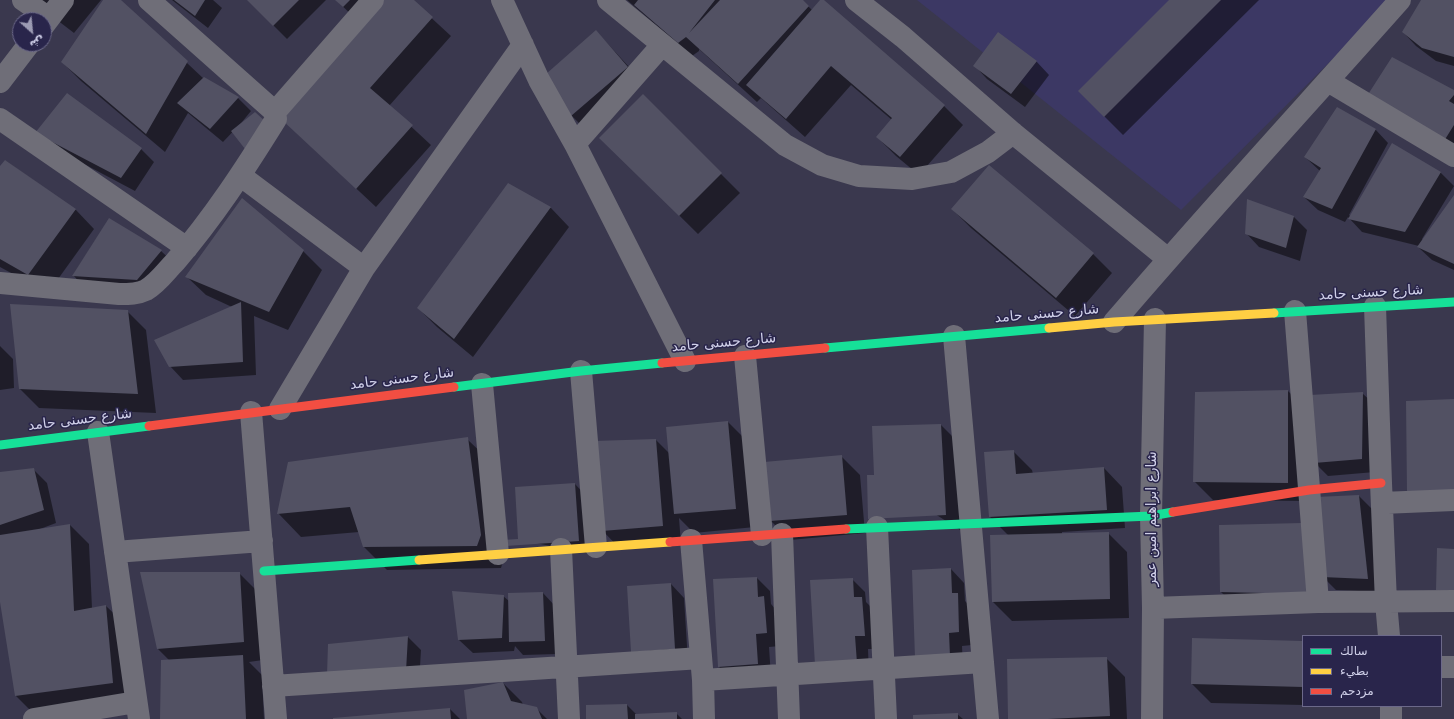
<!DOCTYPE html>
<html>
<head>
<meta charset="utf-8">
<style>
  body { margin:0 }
  #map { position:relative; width:1454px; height:719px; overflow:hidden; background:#3a384e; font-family:"DejaVu Sans","Noto Sans Arabic",sans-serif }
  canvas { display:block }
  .legend { position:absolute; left:1302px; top:635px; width:140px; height:72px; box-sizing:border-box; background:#29254b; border:1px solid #6c698a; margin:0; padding:5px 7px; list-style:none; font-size:12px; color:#d0d0e9 }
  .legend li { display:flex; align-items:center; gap:8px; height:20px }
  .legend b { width:20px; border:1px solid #6c698a }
  .north { position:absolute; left:12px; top:12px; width:40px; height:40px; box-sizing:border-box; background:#29254b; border:1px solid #6c698a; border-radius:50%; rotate:153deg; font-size:11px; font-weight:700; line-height:16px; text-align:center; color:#d0d0e9 }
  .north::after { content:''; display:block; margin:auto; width:14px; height:18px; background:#9c9bb3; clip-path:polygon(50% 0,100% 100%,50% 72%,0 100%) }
</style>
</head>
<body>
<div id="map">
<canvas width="1454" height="719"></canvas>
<ul class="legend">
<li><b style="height:5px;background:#16e098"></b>سالك</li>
<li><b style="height:5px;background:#ffcf43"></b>بطيء</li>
<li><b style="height:5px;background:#f24e42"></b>مزدحم</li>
</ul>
<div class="north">ش</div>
</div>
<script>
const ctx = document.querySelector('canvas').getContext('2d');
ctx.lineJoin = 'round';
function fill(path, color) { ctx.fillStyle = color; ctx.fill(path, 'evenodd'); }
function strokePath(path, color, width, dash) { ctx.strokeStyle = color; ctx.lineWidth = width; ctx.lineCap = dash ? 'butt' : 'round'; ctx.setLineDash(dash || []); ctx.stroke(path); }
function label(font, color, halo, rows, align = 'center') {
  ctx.font = font + ' "DejaVu Sans","Noto Sans Arabic",sans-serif'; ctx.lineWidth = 3; ctx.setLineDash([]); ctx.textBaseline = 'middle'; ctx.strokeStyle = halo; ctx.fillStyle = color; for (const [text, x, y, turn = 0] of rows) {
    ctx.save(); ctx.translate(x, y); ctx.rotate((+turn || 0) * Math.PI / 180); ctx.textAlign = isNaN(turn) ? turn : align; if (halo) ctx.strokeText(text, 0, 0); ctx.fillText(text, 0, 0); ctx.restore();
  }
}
fill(new Path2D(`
  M917,0H1392L1181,210Z`), '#3c3864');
fill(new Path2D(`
  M31,0H101L74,33Z
  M104,0H120L204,79L238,98L251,111L242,122L223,142L188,113L165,152L81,81L62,62Z
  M172,0H213L222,8L208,28Z
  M248,0H326L287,39Z
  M336,0H377L357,20Z
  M412,0L451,36L389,106L431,145L376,207L282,119Z
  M627,0H802L812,10L822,0L944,106L963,125L919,175L896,156L877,137L892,120L851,85L805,137L761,98L757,102L699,49V51L692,56Z
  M1171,0H1259L1123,135L1079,91Z
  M1423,0H1454V66L1436,61L1416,46L1403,32Z
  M596,31L641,80L585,129L572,116L547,74Z
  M1036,61L1049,75L1025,107L987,79L974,65Z
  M1454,91V152L1381,109Z
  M643,96L740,193L698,234L601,138Z
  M1375,129L1388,143L1349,215L1350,216L1440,172L1454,186L1422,239L1423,240L1454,197V270L1432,260L1418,247L1419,246L1362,232L1348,217L1345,222L1318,210L1304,197L1320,171L1305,157Z
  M37,133L141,149L154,162L135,191L50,146Z
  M6,161L76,210L94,229L48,293L0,267V168Z
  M508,184L551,208L569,227L473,357L437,327L418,308Z
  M952,209L1093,254L1112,273L1075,316L971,228Z
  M1294,217L1307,230L1300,261L1259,247L1246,233Z
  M109,219L161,251L175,264L151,293L86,289L73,275Z
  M303,251L322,270L288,330L254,316L256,375L183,380L170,366L232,307L206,295L187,277Z
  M127,311L146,330L156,413L39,408L20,389Z
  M0,346L13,359L14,388L0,390Z
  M1288,391L1307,410V501L1213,500L1194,481L1196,393Z
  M1362,393L1376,406L1375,472L1328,476L1314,462Z
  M728,422L747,441L755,527L694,533L679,518L681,544L621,550L603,531L595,442L656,440L669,453Z
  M941,425L960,444L965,533L875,476Z
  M467,439L491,462L504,558L501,568L387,570L364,547L359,532L301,537L278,513Z
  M1013,451L1032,470L1033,474L1104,468L1122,487L1125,528L1062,532V534L1108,533L1127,552L1129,618L1012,621L993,602L1009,536L990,517Z
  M841,456L860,475L865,533L790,540L771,521Z
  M33,469L47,483L56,523L40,529V530L70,525L89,544L92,608L106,606L125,624L132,702L35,715L16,696L0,594V473Z
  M575,484L588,498L592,554L520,540Z
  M1359,496L1372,509L1381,592L1336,590L1324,578L1240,611L1221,592L1220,526L1302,524Z
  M951,569L964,583L965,601L971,607L972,645L962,646L963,669L929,671Z
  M141,573H239L258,592L263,660L249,662L262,675L264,719H161L169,660L158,649Z
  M757,578L770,591L771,604L777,611L780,646L769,647L771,677L732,680L719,667Z
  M852,579L865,592L866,602L875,611L878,649H868L869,676L830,678Z
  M671,584L684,598L688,662L645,665Z
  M543,593L556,607L558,654L523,655L515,646L514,651L473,653L459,640L503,596L509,601Z
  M408,637L421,650L419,684L329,645Z
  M1303,642V705L1211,703L1192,684Z
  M1106,658L1125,677L1127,719H1009Z
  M503,683L522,702L523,705L536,708L547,719H468Z
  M627,705L637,715L676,713L682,719H587Z
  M1345,706H1378V707Z
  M450,709L460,719H332Z
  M957,714L963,719H914Z`), '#0007');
fill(new Path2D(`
  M103,0H121L188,61L146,134L61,62Z
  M174,0H205L195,16Z
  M247,0H299L273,26Z
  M335,0H350L343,7Z
  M382,0H414L433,17L370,88L413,125L356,189L281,119Z
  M638,0H715L689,33L720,0H803L809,6L738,84L686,37L678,43L634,5Z
  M820,0H824L945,105L900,157L876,137L892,118L831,66L786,119L746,85Z
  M1169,0H1221L1104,117L1078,91Z
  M1421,0H1454V57L1422,48L1402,32Z
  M596,30L628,67L571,116L546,74Z
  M998,32L1037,61L1011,94L973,66Z
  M1392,57L1454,90V95L1449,101L1454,104V125L1444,141L1367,96Z
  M204,77L239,97L210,129L177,103Z
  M67,93L142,148L121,178L35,133Z
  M643,94L722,173L679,216L599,138Z
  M1337,107L1376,129L1332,209L1303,197L1321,168L1304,157Z
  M255,112L266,122L245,149L231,131Z
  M1392,143L1441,172L1405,232L1348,219Z
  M5,160L76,209L28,275L0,259V166Z
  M989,165L1094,253L1056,298L951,209Z
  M508,183L551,207L454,339L417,308Z
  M1454,195V264L1417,247Z
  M242,198L304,250L269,312L185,277Z
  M1247,199L1294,216L1286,248L1245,234Z
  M109,218L162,250L137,280L72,276Z
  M241,302L243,362L169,367L154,340Z
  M10,304L128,310L138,394L19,389Z
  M1288,390V483L1193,482L1195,392Z
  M1363,392L1362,459L1314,463L1310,395Z
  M1454,399V491L1407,492L1406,401Z
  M728,421L736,509L674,514L666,427Z
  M941,424L946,515L868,519L867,475H874L872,426Z
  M468,437L481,535L477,546L363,547L350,507L277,514L288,462Z
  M656,439L663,526L602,531L594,441Z
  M1014,450L1016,474L1104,467L1107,510L989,517L984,452Z
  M842,455L847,515L770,521L764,462Z
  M34,468L44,510L0,525V472Z
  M575,483L579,541L506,546L502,540L518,539L515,487Z
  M1359,495L1368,579L1322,577L1316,497Z
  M1302,523L1309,594L1220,592L1219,525Z
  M70,524L74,611L106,605L113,683L15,696L0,602V535Z
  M1109,532L1110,599L992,602L990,535Z
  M1437,548L1454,549V590H1436Z
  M951,568L952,593H958L959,632L949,633L950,656L915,658L912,570Z
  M140,572H240L244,642L157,649Z
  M757,577L758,597L764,596L767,633L756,634L758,664L718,667L713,579Z
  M853,578L854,597H862L865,636H855L857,663L815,665L810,580Z
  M671,583L675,649L631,652L627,586Z
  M452,591L504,595L502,638L458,640Z
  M543,592L545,641L509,642L508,593Z
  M408,636L406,671L327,675L328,644Z
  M1192,638L1303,641V687L1191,684Z
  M243,655L246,719H160L161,660Z
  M1107,657L1110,716L1048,719H1008L1007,659Z
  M503,682L511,701L537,707L542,719H467L464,690Z
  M627,704L628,719H586V705Z
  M450,708L451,719H333V718Z
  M677,712V719H635V714Z
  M958,713V719H913V715Z`), '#525163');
strokePath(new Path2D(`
  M23,0L49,18
  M502,0L539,80L575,144L685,361
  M608,0L785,145L822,165L859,176L912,179L951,172L988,152L1013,133
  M856,0L903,37L1013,133L1168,259
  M44,25L63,0
  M1328,81L1454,156
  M0,82L29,44
  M275,112L373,0
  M0,119L187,248
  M575,144L662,45
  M241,176L364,268
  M0,283L119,294C129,294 138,294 146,290C158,283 166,271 175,262C213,218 245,169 276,119L275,112L149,0
  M1375,306L1381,483L1386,602L1389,636
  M1295,311L1318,602
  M1114,322C1207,213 1305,107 1400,0
  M954,336L988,719
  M745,356L762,535
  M581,371L596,547
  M482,384L498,554
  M280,409L364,268L523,45
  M251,412L276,719
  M98,432L139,719
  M1382,503L1454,500
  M877,527L886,719
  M782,534L789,719
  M691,540L703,680L704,719
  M561,549L569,719
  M115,552L262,541
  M1153,608L1318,602L1454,601
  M1441,667H1454
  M703,680L983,662
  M273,686L701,658
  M34,719L136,702
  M1152,719L1153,608L1151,516L1155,319
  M1391,719V706`), '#6f6e78', 22);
strokePath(new Path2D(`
  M1274,313L1454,302
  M825,348L1049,328
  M454,387L581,371L662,363
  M0,445L149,426
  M846,529L1151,516L1173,512
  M264,571L419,560`), '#16e098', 9);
strokePath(new Path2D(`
  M1049,328L1114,322L1274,313
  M419,560L670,542`), '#ffcf43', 9);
strokePath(new Path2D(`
  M662,363L825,348
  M149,426L454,387
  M1173,512L1309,490L1381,483
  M670,542L846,529`), '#f24e42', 9);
label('14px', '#d0d0e9', '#29254b', [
  ["شارع حسنى حامد",1371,293,-3],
  ["شارع حسنى حامد",1047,314,-5],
  ["شارع حسنى حامد",724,343,-5],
  ["شارع حسنى حامد",402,379,-7],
  ["شارع حسنى حامد",80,420,-7],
  ["شارع ابراهيم امين عمر",1152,519,-90]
]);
</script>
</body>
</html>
